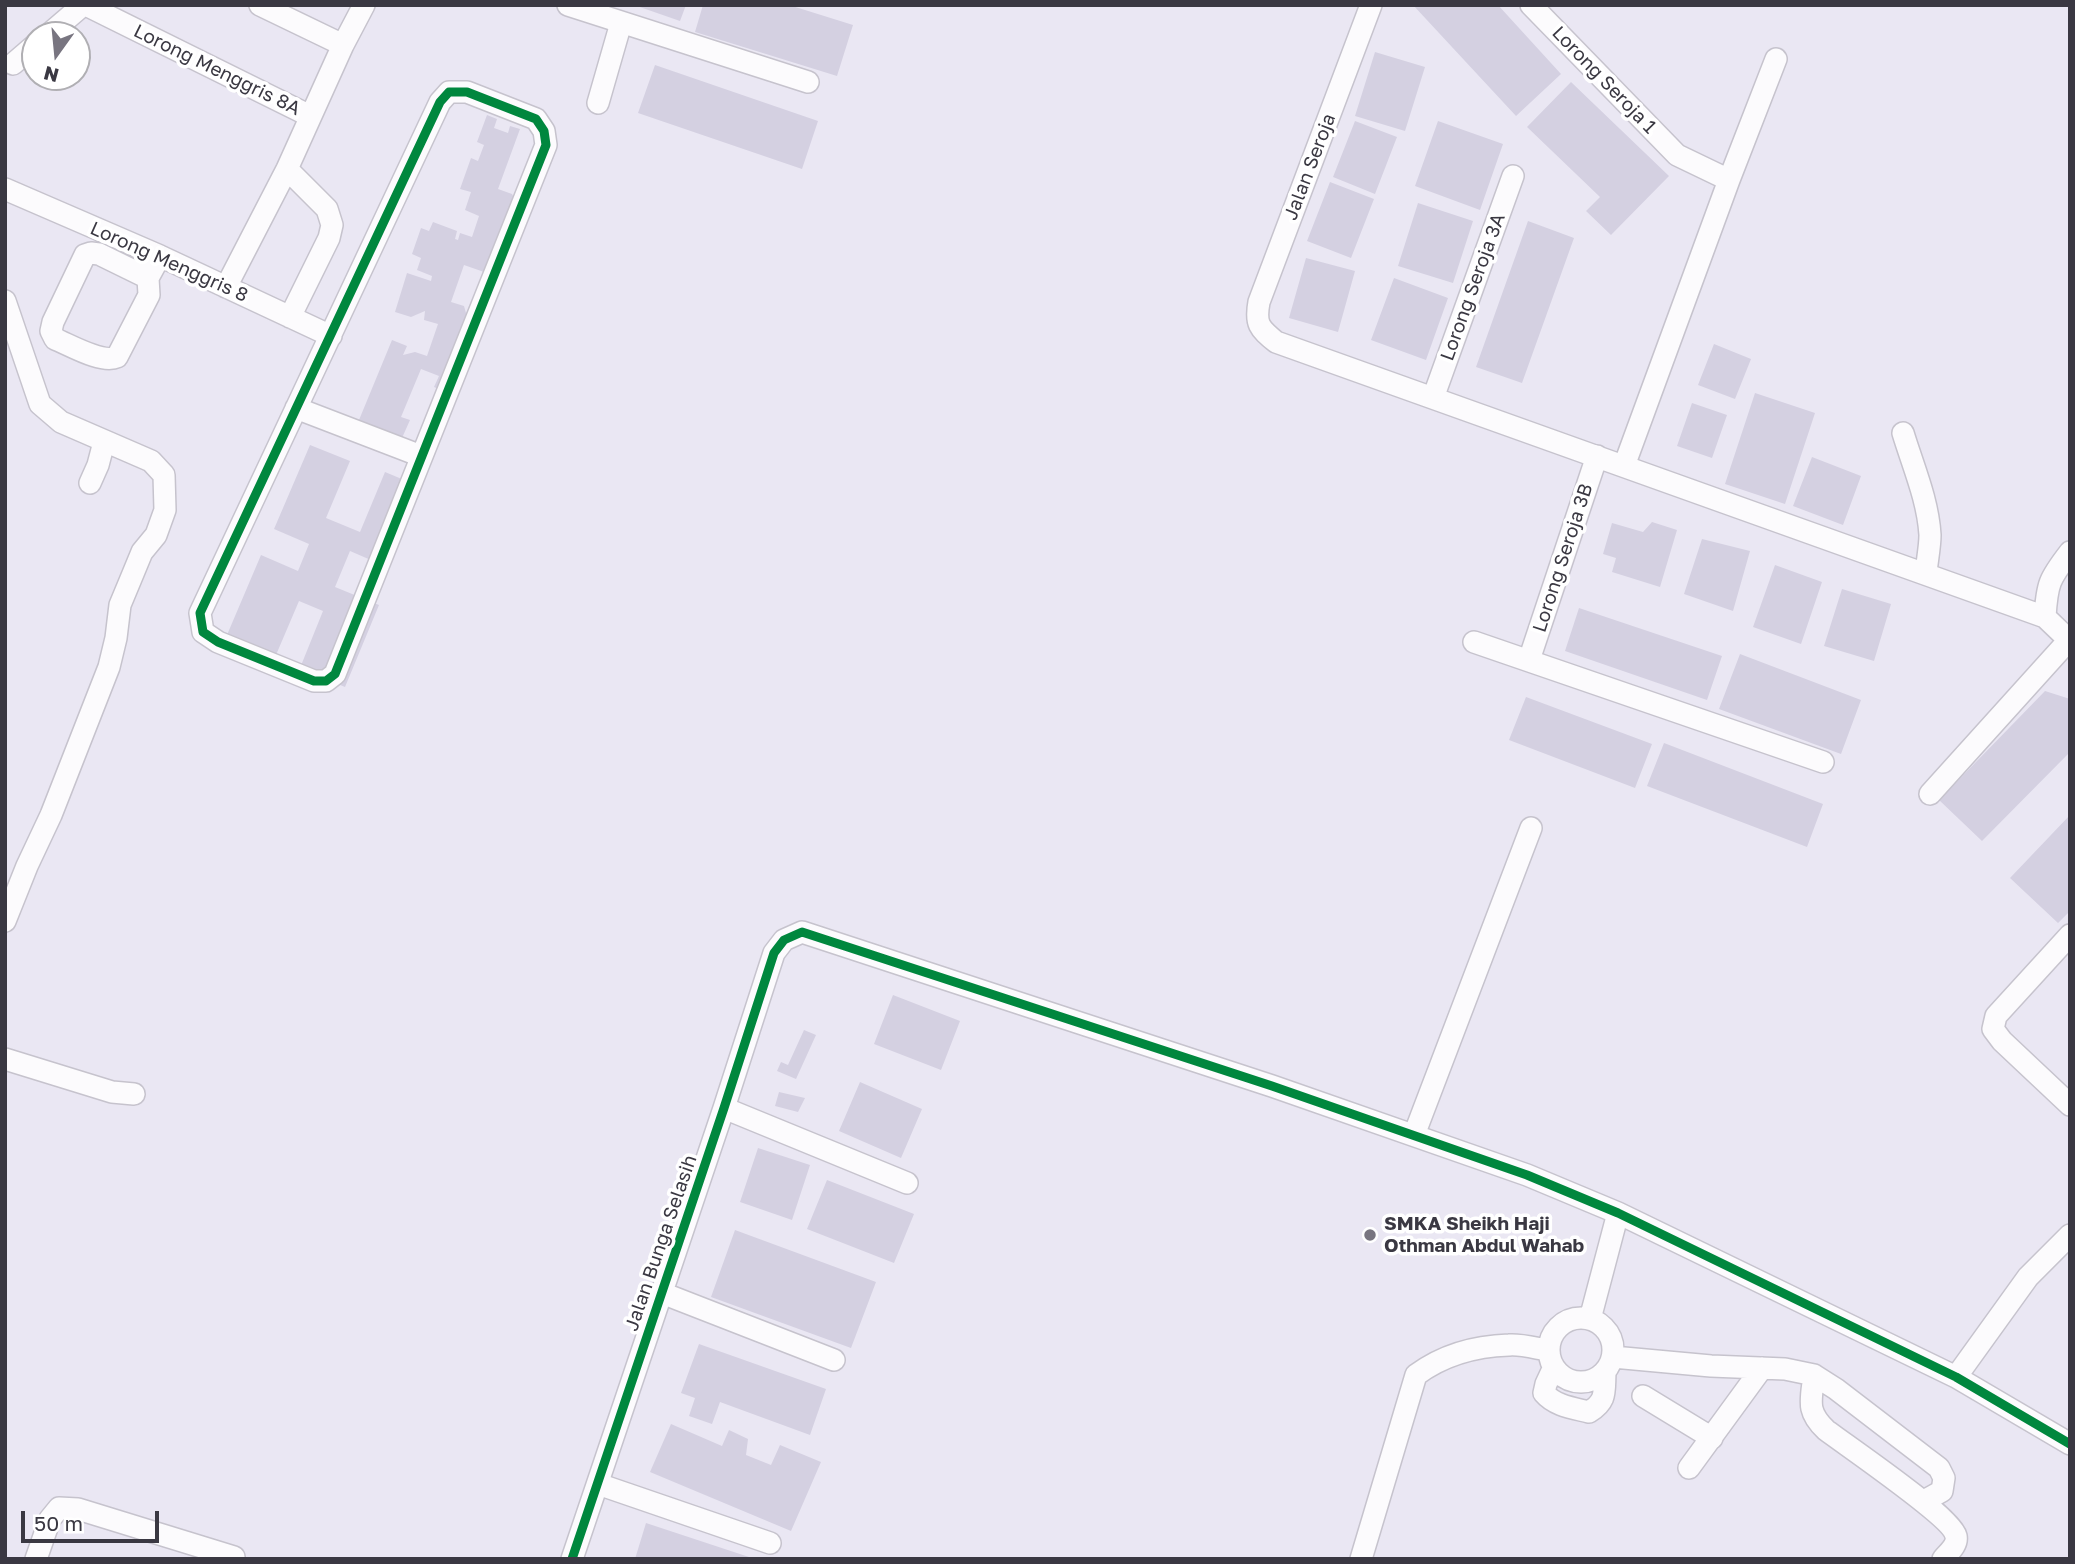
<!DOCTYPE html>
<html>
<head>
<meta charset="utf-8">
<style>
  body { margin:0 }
  #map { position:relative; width:2075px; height:1564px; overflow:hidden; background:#eae7f3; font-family:"Golos Text",sans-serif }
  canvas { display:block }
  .frame { position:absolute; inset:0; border:7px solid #3a3842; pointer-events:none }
  .north { position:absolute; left:21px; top:21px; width:70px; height:70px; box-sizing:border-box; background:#fff; border:2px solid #b0afb3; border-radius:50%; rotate:195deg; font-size:19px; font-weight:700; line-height:28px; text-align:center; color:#3a3842 }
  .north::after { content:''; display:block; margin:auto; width:24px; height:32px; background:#787580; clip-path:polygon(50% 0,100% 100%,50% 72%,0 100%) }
  .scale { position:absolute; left:21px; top:1511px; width:138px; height:32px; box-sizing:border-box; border:4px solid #3a3842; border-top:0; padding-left:9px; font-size:21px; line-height:24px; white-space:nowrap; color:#3a3842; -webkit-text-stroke:5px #fff; paint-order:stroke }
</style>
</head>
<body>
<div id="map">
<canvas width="2075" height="1564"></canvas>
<div class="frame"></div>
<div class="north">N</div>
<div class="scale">50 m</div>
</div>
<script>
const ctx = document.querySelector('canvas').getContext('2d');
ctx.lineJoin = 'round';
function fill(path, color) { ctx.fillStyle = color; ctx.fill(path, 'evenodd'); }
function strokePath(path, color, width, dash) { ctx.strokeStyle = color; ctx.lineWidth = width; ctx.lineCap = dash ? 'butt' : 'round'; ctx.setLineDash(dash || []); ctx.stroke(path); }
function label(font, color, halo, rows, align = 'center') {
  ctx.font = font + ' "Golos Text",sans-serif'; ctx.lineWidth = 7; ctx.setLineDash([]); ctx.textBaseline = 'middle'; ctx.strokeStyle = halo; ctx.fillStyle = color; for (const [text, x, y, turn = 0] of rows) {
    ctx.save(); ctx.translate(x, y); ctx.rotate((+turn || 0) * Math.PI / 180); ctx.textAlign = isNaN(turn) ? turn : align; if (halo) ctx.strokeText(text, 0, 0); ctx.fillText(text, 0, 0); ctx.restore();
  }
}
fill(new Path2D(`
  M634,5H686L680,21Z
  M703,5H789L853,25L837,76L695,32Z
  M1413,5H1498L1561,74L1516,116Z
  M1375,52L1425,67L1405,131L1355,116Z
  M655,65L818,121L802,169L638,113Z
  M1571,82L1669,176L1611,235L1586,211L1600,197L1527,127Z
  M487,115L497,119L494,128L508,133L510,126L520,129L498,189L512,194L517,203L533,201L523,233L504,226L480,282L484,272L464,265L451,302L464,306L466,313L473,309L489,317L453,395L434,387L439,376L421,369L401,417L410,420L402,438L359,420L392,340L407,346L403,355L415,352L427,356L438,324L424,320L425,311L411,317L395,312L407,273L431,281L432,276L417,270L421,258L412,254L421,228L429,231L433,222L457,231L455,239L458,240L460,233L472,237L479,216L465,210L471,192L460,189L471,158L478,161L484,145L477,142Z
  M1355,121L1397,137L1375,194L1333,177Z
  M1438,121L1503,144L1480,210L1415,186Z
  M1330,182L1374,199L1351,258L1307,241Z
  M1418,203L1473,221L1453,283L1398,266Z
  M1528,221L1574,238L1522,383L1476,367Z
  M1306,258L1355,271L1338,332L1289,318Z
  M1394,278L1448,298L1426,360L1371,340Z
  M1714,344L1751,359L1735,399L1698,385Z
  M1755,393L1815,413L1785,504L1725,484Z
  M1692,403L1727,415L1712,458L1677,446Z
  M310,445L350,461L326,518L360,532L385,472L421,487L387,567L350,551L335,587L379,605L345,687L300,668L323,611L299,601L273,662L224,642L261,555L298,571L309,544L274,529Z
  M1812,457L1861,476L1843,525L1793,506Z
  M1652,522L1677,530L1660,587L1612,572L1616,558L1603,554L1612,523L1643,532Z
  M1702,539L1750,551L1733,611L1684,594Z
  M1775,565L1822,582L1801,644L1753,627Z
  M1842,589L1891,604L1874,661L1824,646Z
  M1579,608L1722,656L1707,700L1565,651Z
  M1740,654L1861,700L1841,754L1719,709Z
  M2045,691L2070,699V752L1982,841L1939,800Z
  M1526,697L1652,744L1635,788L1509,740Z
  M1664,743L1823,804L1807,847L1647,786Z
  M2070,815V911L2058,923L2010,878Z
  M893,995L960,1021L941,1070L874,1044Z
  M804,1030L816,1035L796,1079L777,1071L781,1062L788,1065Z
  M860,1082L922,1109L901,1158L839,1131Z
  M779,1092L805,1098L798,1112L775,1106Z
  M758,1148L810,1165L792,1220L740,1202Z
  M827,1180L914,1214L894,1263L807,1229Z
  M735,1230L876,1282L851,1348L711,1297Z
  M699,1344L826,1389L810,1435L720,1402L712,1424L689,1416L695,1398L681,1393Z
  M671,1424L722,1446L729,1430L748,1439L746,1455L771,1465L780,1445L821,1462L791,1531L650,1472Z
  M646,1523L752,1558V1559H635Z`), '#d4d0e1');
const minor = new Path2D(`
  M86,5L310,116
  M260,5L343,45
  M568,5L808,82
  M1371,5L1259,302C1255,324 1259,328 1276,342L2045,617L2070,641
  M1531,5L1677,155L1729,180
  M48,35L83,5
  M13,64L35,45
  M449,92H467L536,119L544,131L546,145L335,674L326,681H314L218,642L203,632L200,613L440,102Z
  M598,103L621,23
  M287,169L327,209L332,225L329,238L290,317
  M5,189L160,256L331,336
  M148,278L99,254L91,253L85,255L53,322L51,331L55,339C70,345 102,364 117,357L149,295L148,278L160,256
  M226,287L287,169L343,45L364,5
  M5,301L40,404L61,422L151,461L164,475L165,510L156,535L142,552L130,581L120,605L116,638L109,667L51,815L27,866L5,921
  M1433,398L1513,176
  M296,408L421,456
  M1903,433C1913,466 1928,500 1930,535C1930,547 1927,561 1926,573
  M1624,466L1729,180L1776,59
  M90,483L98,465L104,442
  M2045,617C2047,584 2049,579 2070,552
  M1474,642L1823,762
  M1529,660L1597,456
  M1930,794L2069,640
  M2070,935L1996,1016L1993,1029L2002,1041L2070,1105
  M5,1059L112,1092L134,1094
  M724,1108L907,1183
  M1414,1135L1531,828
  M662,1293L834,1360
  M1549 1350a32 32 0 1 1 64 0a32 32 0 1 1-64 0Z
  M1590,1319L1618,1213
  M1613,1357L1711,1366L1785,1369L1814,1375L1836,1389L1939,1468L1944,1478L1942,1491L1924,1501
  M1553,1369L1546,1384L1544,1393C1555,1406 1573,1408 1589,1412C1607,1401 1604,1392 1605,1373
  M1814,1375C1811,1401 1806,1411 1826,1430C1847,1446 1952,1517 1956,1536C1958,1545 1949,1552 1943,1559
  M1956,1377L2028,1277L2070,1235
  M1643,1396L1712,1438
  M1689,1468L1762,1368
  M598,1484L770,1543
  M36,1559L50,1519L59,1508L78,1509L234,1557
  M572,1559L724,1108L774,953L784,940L802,932L1272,1086L1527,1175L1618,1213L1956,1377L2070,1444
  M1361,1559L1416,1375C1443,1355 1476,1346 1509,1345C1521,1344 1535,1348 1547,1350`);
strokePath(minor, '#c6c3cd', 24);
strokePath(minor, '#fcfbfd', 21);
strokePath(new Path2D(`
  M449,92H467L536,119L544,131L546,145L335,674L326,681H314L218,642L203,632L200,613L440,102Z
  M572,1559L724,1108L774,953L784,940L802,932L1272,1086L1527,1175L1618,1213L1956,1377L2070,1444`), '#00873e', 9);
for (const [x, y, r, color] of [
  [1370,1235,7,"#787580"]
]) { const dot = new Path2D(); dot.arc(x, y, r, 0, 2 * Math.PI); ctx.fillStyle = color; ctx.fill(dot); strokePath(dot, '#fff', 2.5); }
label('19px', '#3a3842', '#fff', [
  ["Lorong Menggris 8A",217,70,26],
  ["Lorong Seroja 1",1604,80,46],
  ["Jalan Seroja",1310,167,-69],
  ["Lorong Menggris 8",169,262,24],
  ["Lorong Seroja 3A",1473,287,-70],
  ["Lorong Seroja 3B",1563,558,-72],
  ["Jalan Bunga Selasih",661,1243,-71]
]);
label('bold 19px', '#3a3842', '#fff', [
  ["SMKA Sheikh Haji",1384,1224],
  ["Othman Abdul Wahab",1384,1246]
], 'left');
</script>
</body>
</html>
